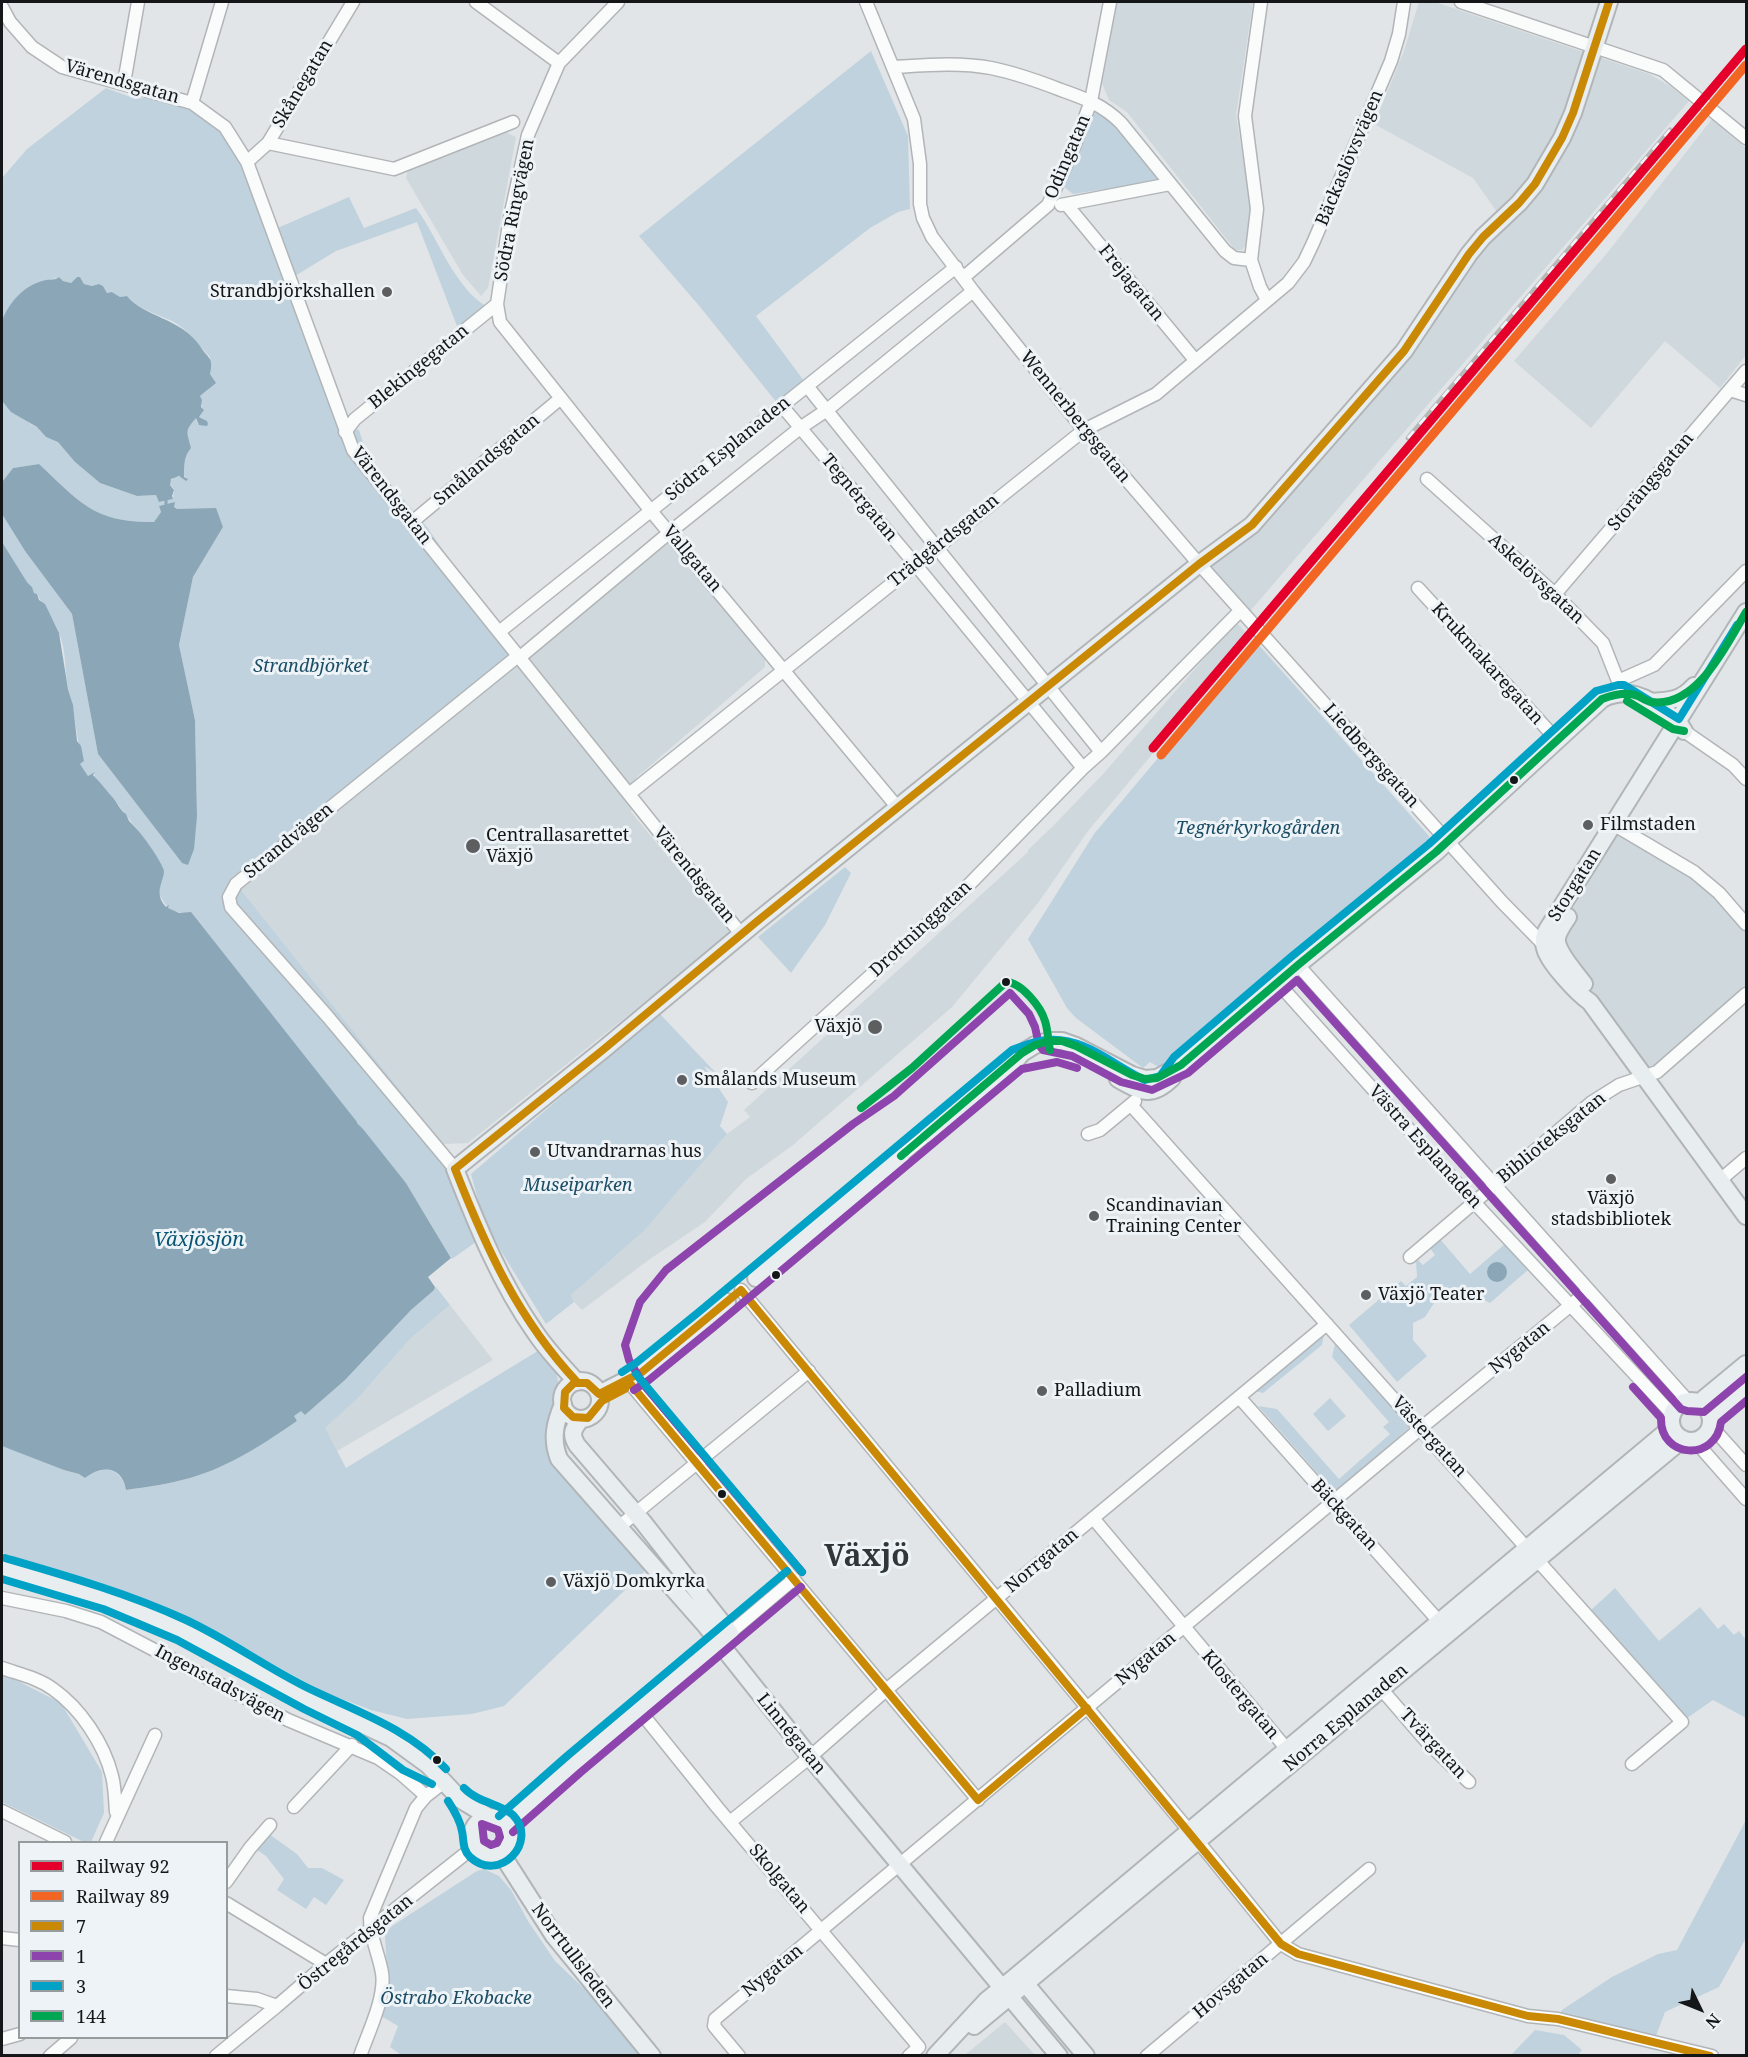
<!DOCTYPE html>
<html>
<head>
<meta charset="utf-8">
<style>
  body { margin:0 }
  #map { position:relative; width:1748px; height:2057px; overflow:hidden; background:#e1e5e7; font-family:"Noto Serif",serif }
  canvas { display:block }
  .frame { position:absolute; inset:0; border:3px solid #141617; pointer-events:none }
  .legend { position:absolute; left:18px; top:1841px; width:210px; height:198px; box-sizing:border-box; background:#edf3f7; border:2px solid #969b9d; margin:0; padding:8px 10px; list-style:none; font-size:18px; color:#141617 }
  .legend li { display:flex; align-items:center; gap:12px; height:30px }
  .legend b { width:30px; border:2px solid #969b9d }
  .north { position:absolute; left:1670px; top:1979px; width:60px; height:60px; -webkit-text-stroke:4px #edf3f7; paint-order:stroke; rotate:133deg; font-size:16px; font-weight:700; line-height:24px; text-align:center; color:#141617 }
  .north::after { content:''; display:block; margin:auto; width:21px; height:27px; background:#141617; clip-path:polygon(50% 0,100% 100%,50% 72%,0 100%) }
</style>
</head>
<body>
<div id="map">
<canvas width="1748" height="2057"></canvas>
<div class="frame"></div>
<ul class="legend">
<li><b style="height:8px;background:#e4002b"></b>Railway 92</li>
<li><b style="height:8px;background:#f26522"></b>Railway 89</li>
<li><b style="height:8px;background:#ca8905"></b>7</li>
<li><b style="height:8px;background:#8e44ad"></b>1</li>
<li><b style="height:8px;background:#01a2c5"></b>3</li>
<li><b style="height:8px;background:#00a651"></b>144</li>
</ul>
<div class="north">N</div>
</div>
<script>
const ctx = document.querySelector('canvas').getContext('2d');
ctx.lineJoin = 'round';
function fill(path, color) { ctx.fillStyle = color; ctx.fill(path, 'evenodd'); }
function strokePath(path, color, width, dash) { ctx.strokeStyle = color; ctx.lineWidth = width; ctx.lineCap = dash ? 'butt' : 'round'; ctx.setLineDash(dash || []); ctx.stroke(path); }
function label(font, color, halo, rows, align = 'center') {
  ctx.font = font + ' "Noto Serif",serif'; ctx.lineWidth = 6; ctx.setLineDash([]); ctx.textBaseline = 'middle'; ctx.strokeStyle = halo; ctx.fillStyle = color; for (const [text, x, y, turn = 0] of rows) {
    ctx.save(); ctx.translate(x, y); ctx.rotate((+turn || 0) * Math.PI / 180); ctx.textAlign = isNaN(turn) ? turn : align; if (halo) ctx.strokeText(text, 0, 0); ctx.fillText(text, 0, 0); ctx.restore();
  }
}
fill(new Path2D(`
  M1117,2H1253L1236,115L1251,206L1247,243L1242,250H1235L1127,112L1109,100L1102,83Z
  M1419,2H1435L1649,74L1670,86L1689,101L1245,617L1199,564L1252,525L1502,219L1473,178L1374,124L1404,51Z
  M1712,119L1746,148V355L1720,388L1665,341L1591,428L1514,361L1608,252Z
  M499,129L516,137L488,288L481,296L463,275L406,178L408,169Z
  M670,542L765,660V667L637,777L631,812L731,933L468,1143L443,1144L242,891L244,881Z
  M1236,622L1250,637L1088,831L1038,903L952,1007L793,1145L746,1179L705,1222L650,1259L582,1310L574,1302L571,1295L644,1231L727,1134L750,1117L744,1110L1027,853L1029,849L1054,825L1103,774Z
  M1621,829L1694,872L1746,924V994L1645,1076L1588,989L1558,933Z
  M450,1305L493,1360L337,1451L324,1428L359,1397L411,1338Z
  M1005,2022L1035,2055H964L971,2050Z`), '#cfd8dd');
fill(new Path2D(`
  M871,51L908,136L910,209L898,212L870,228L756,316L804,381L777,403L701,308L639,236Z
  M106,88L136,99L145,97L196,112L229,136L273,230L349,197L364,228L416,208C439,239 455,291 491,309L460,334L417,222L336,251L290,279L344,428L359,430L364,446L382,474L427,527L468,586L503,625L521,661L244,880L242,891L443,1144L455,1169L480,1239L452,1259L406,1183L186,913L174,912L167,908L168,905L167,907L159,894L163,867L160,865L154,852L114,799L96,780L94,773L88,776L80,764L84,761C83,754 79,748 78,740C75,724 74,707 69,691C64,673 67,651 59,633C53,619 43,606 37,594L34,593L31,586L27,582L2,542V514L25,551L72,614L98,754L182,863L197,816L195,720L179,645L193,577L223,527L216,509H177L174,507V503L159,506L161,512L154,522C94,523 80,502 39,464L13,468L2,482V400L32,425L37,427L46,437L58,441L75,462L100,483L137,496L156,495L160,502L173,499L174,489L169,483L173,478C178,476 181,477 187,478L184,476L183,462L190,444C184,432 188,426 196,418L198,424L207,421L199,417L203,411L200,396L208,390L213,379L210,374V357C197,344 189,330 172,321C157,314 138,309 127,296L120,297L112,292L107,293L103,286L99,284L92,286L84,284L80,277H77L71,283L63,281L59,277L38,284L2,321V178L27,149Z
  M1105,112L1164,180L1073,194L1064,187L1093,114Z
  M1256,642L1429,836V844L1160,1068L1150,1062L1143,1068L1076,1018L1067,1008L1028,939L1094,834Z
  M845,867L851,873L825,925L791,973L758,937Z
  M659,1013L717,1074L704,1066L728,1102L720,1126L727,1134L644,1231L571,1295L574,1302L546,1324L485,1225L471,1174Z
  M1440,1239L1470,1274L1506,1243L1529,1269L1490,1303L1470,1292L1450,1293L1436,1300L1425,1317L1413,1323V1340L1427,1356L1397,1382L1349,1325L1401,1281L1406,1286L1417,1277L1416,1262L1418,1260L1423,1265L1435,1255L1430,1248Z
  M436,1287L450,1305L411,1338L359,1397L325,1428L346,1468L541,1349L556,1368L558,1382L549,1431L647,1569L504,1706L472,1714L407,1719L371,1710L324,1692L212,1631L164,1608L100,1582L2,1553V1446L26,1454L64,1470L79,1474L85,1478C101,1465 121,1466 126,1490C148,1487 169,1484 190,1478C228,1466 264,1444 297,1421L293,1416L301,1410L305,1415L345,1380L411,1310Z
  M1324,1335L1322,1345L1263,1393L1255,1391Z
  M1336,1339L1412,1425L1335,1493L1258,1406L1277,1409L1339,1479L1390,1434L1383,1427L1389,1422L1332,1357Z
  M1330,1398L1346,1416L1328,1431L1313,1414Z
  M1615,1588L1659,1641L1700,1607L1718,1629L1724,1624L1734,1635L1739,1631L1746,1640V1718L1713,1700L1687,1718L1591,1610Z
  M2,1673L61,1703L102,1772L104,1813L91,1842H84L2,1802Z
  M1746,1820V1938L1719,1987L1665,2012L1654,2041L1558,2019L1562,2010L1612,1977L1658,1954L1677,1950Z
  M269,1834L297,1854L308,1868H322L344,1880L326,1905L314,1897L306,1909L277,1890L284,1879L266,1856L257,1850Z
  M484,1869L499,1876L511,1890L528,1921L555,1961L592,1996L642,2055H401L390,2047L398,2026L381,2016L388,1987L385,1935L392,1926L477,1871Z
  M1535,2030L1564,2035L1582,2050L1578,2055H1511Z`), '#bfd2dd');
fill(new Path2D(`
  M59,277L63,281L71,283L77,277H80L84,284L92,286L99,284L103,286L107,293L112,292L120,297L127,296C144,317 181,318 200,346C208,359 214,357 210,374L216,383L200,396L202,400L201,407L204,410L199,417L207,421L208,424L207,426L199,425L196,418C184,432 187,431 191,448C184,456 184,464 184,477L188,479L186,481L179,476L171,479L170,485L174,490L172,496L173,499L159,502L156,495L137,496L100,483L75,462L58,442L46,437L37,427L11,412L3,402L2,321C9,302 25,284 46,280C51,279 54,281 59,277Z
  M39,464C80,502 94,523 154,522L161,512L159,506L175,502L174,507L177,509L216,508L223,527L193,577L179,645L195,720L197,816L194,849L188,865L182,863L98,754L72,614L25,551L2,514V482L13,468Z
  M2,542L27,582L32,587L34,593L37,594L39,600L45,604L59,633L68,689L73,705L77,741L81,746L84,761L80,764L88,776L95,772L93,775C100,782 106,790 114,799C118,804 120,810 126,814L129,821C141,832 158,856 163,868C168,877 151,891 166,907L169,905L168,908L179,913L191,912L357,1122V1123L363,1129L406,1183L451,1258L428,1277L435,1287L434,1290L411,1310L345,1380L305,1415L301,1411L294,1416L297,1421C264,1444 228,1467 190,1478C169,1484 147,1487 126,1490C122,1465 101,1465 85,1478L79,1474L64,1470L2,1446Z
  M1487 1272a10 10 0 1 1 20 0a10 10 0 1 1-20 0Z`), '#8ba7b7');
strokePath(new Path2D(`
  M166,500V504`), '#8ba7b7', 3);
const street = new Path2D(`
  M476,2L559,63
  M618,2L559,63L528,135L510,217L497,304L500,322L651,511L898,808
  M866,2L914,119L920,164V204L923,218L932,237L973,291L1084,430L1193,557L1502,902L1548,949
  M1261,2L1245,116L1257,209L1251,260L1260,287L1267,300
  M1461,2L1663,70L1746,138
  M2,7L10,22L32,47L62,67L192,103L225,127L247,162L353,450L741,934
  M894,67C926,65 959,62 991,68C1015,73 1038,81 1061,90C1084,98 1103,105 1121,123L1225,251L1234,258L1251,260
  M124,83L138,2
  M192,103L222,2
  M268,143L394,169L513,122
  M247,162L268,143L353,2
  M1061,205L1170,184
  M1067,205L1195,360
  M964,277L1048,205L1074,147L1091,101L1110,2
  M807,386L1101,752
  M1730,390L1746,395
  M782,406L915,564L1083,768
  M345,432L355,419L497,304
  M1427,479L1555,594L1603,643L1618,681L1620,695
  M412,522L561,398
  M1418,588L1557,740
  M1555,594L1746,371
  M499,632L956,267
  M519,658L670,532L800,428L827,410L973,291
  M1618,681L1654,665L1746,571
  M1684,731L1733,765L1746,779
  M629,794L1084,430L1156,394L1288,283L1304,262L1313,243L1391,61L1399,34L1404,2
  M1613,824L1694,872L1719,893L1746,924
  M1298,965L1688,1401
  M1278,983L1473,1201L1672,1414
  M752,1083L955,899L1083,768L1101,752L1240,611
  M1131,1105L1682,1722L1632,1764
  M1088,1134L1100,1130L1135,1101
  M901,1156L928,1134
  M455,1169L328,1017L231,907L229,897L236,884L518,656
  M1719,1181L1746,1158
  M1410,1257L1592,1102L1619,1085L1657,1072L1746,994
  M741,1290L1210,1856L1281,1944L1298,1954L1528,2016L1558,2019L1712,2056
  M628,1381L978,1800
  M1239,1397L1444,1627
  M1711,1426L1746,1465
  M1695,1441L1746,1499
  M1093,1518L1291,1754
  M620,1526L809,1371
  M2,1598L66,1611L101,1622L288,1720L378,1758L400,1773L426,1796
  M730,1633L794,1579
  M2,1668C19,1674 38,1678 53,1689C80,1708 104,1743 112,1776C115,1787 115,1800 116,1812L119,1814
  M1377,1684L1428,1743L1469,1782
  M639,1710L717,1807L919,2047L909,2056
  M294,1807L352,1745
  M2,1811L65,1842
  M730,1822L810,1757L886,1690L1327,1324
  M106,1842L155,1735
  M226,1882L250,1848L270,1825
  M226,1903L326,1964
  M2,1938L20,1940
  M226,1996L257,1999L277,2006L326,1964L475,1846
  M2,2039L20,2034
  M50,2056L71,2038
  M216,2056L277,2006
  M360,2056C368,2033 386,1997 382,1973C379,1954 370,1938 370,1918L416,1808L426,1796L444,1782
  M739,2056L714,2026L715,2019L1421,1428L1588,1291
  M1147,2056L1369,1869`);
const secondary = new Path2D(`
  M1746,612L1547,930C1544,935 1543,941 1545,948C1548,962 1578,994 1590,1002L1746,1216
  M1649,702C1668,701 1681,701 1694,686
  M1568,917C1564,923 1558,931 1557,938C1555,951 1577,974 1584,984
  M1118,1079C1140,1091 1151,1099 1172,1078
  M928,1134L1017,1059L1022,1053L1035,1045L1049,1041H1062L1076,1046L1132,1075L1145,1079L1157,1078L1181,1065L1298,965L1436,852L1602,699C1609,695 1622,692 1630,694C1647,696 1676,716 1684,731
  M756,1278L901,1156
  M562 1400a19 19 0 1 1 38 0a19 19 0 1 1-38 0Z
  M577,1382C562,1366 547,1350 535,1332C500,1282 477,1225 455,1169L604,1049L755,923L1199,564L1252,525L1404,351L1469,254L1483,237L1519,203L1535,184L1562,138L1573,113L1609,2
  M599,1394L642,1372L727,1302
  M1671 1421a20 20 0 1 1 40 0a20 20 0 1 1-40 0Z
  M1700,1402L1746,1364
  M563,1404C555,1423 551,1439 559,1459L706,1626L810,1757L1059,2056
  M1711,1417L1746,1387
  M2,1568L92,1594L139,1611L184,1631L303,1697L391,1738L428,1765L461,1800L489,1817
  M472 1836a19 19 0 1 1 38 0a19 19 0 1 1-38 0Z
  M506,1824L730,1633L643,1522L577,1445C570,1434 573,1429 581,1419
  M501,1853L554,1936L652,2056
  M1018,1975L1086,2056
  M974,2026L1683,1439
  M935,2056L987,2000L1002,1988L1672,1427`);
strokePath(street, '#b2b5b7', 15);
strokePath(secondary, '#b2b5b7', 20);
strokePath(street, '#fafbfb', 12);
strokePath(secondary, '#e8eef0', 16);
const rail = new Path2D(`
  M1408,438L1670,130`);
strokePath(rail, '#b7b9b9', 5);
strokePath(rail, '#edf3f7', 3, [9]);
strokePath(new Path2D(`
  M455,1169L604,1049L755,923L1199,564L1252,525L1404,351L1469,254L1483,237L1519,203L1535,184L1562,138L1573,113L1609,2
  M455,1169C486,1248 518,1319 577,1382
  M628,1381L625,1389L602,1401L588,1418L573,1417L564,1408L565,1392L574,1383H587L599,1394L642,1372L741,1290L1281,1944L1298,1954L1528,2016L1558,2019L1710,2056
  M628,1381L978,1800L1087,1708`), '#ca8905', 8);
strokePath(new Path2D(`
  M1633,1387L1661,1418C1660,1459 1716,1462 1721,1422L1746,1401
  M634,1390L649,1380L714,1327L1022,1069L1057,1062L1077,1068
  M802,1572L643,1384L629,1360L625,1345L640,1302L666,1270L853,1124L894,1096L1010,993L1029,1014L1035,1027L1039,1045L1043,1050L1072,1056L1121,1082L1152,1090L1188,1073L1297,980L1681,1409L1687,1411L1704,1412L1746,1377
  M482,1824L498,1830L500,1837L497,1843L491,1845L484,1841Z
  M513,1832L581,1772L801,1587`), '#8e44ad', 8);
strokePath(new Path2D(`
  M622,1372L636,1363L700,1311L1012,1050C1023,1046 1036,1040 1048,1040C1085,1037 1114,1066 1145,1080L1160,1076L1174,1057L1291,957L1429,844L1596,691L1618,685H1624L1679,719L1737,625
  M636,1374L802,1572
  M5,1558C67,1576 127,1593 186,1620C229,1640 267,1668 310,1689C358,1712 409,1729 446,1769
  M2,1579L103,1609L177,1640L304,1709L357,1735L403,1770L432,1784
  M448,1801C454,1810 460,1820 462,1831C464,1840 462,1849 470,1857C499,1884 539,1842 513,1815C502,1804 478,1803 464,1788
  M499,1816L567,1756L787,1571`), '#01a2c5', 8);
strokePath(new Path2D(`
  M1627,701L1673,729L1684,731
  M861,1108L912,1068L1006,982C1021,982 1041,1007 1045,1021C1048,1030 1048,1041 1050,1050
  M901,1156L1022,1053L1035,1045L1049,1041H1062L1076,1046L1132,1075L1145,1079L1157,1078L1181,1065L1298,965L1436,852L1602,699C1613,695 1627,691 1638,696C1642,698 1646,701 1651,702C1697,709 1727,644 1746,612`), '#00a651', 8);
strokePath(new Path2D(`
  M1153,748L1746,49`), '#e4002b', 9);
strokePath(new Path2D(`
  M1161,755L1746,65`), '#f26522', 9);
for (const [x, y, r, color] of [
  [387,292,6,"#5c5e60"],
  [1514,780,5,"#141617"],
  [1588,825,6,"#5c5e60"],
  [473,846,8,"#5c5e60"],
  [1006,982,5,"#141617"],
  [875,1027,8,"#5c5e60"],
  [682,1080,6,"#5c5e60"],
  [535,1152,6,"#5c5e60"],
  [1611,1179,6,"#5c5e60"],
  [1094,1216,6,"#5c5e60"],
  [776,1275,5,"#141617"],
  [1366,1295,6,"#5c5e60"],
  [1042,1391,6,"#5c5e60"],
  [722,1494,5,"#141617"],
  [551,1582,6,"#5c5e60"],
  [437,1760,5,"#141617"]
]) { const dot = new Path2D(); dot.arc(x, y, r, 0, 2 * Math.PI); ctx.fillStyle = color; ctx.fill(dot); strokePath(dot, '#edf3f7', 2); }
label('18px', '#141617', '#edf3f7', [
  ["Värendsgatan",122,82,16],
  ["Skånegatan",303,84,-59],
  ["Odingatan",1068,157,-67],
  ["Bäckaslövsvägen",1350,158,-67],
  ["Södra Ringvägen",515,210,-79],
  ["Frejagatan",1131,283,51],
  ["Blekingegatan",419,367,-39],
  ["Wennerbergsgatan",1075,417,51],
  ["Södra Esplanaden",728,449,-39],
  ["Smålandsgatan",487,460,-40],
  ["Storängsgatan",1651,482,-50],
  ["Värendsgatan",391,496,52],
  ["Tegnérgatan",859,498,50],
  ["Trädgårdsgatan",944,541,-39],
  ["Vallgatan",692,559,50],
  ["Askelövsgatan",1536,579,43],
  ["Krukmakaregatan",1487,664,48],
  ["Liedbergsgatan",1371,756,48],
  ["Strandvägen",289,841,-39],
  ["Värendsgatan",694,875,51],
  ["Storgatan",1575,885,-58],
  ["Drottninggatan",921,929,-43],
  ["Biblioteksgatan",1552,1138,-39],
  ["Västra Esplanaden",1425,1147,48],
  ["Nygatan",1520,1348,-39],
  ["Västergatan",1429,1437,48],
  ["Bäckgatan",1344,1515,48],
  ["Norrgatan",1042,1561,-40],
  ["Nygatan",1146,1659,-40],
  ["Ingenstadsvägen",220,1684,28],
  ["Klostergatan",1240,1695,50],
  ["Norra Esplanaden",1346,1718,-40],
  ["Linnégatan",791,1734,51],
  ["Tvärgatan",1433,1744,47],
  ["Skolgatan",779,1879,50],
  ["Östregårdsgatan",356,1943,-39],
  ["Norrtullsleden",573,1956,53],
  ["Nygatan",773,1971,-39],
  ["Hovsgatan",1231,1986,-40]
]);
label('18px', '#141617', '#edf3f7', [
  ["Strandbjörkshallen",375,292,"right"],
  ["Filmstaden",1600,825],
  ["Centrallasarettet",486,836],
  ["Växjö",486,857],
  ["Växjö",862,1027,"right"],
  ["Smålands Museum",694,1080],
  ["Utvandrarnas hus",547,1152],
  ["Växjö",1611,1199,"center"],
  ["stadsbibliotek",1611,1220,"center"],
  ["Scandinavian",1106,1206],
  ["Training Center",1106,1227],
  ["Växjö Teater",1378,1295],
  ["Palladium",1054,1391],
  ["Växjö Domkyrka",563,1582]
], 'left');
label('italic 18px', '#1b4d65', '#edf3f7', [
  ["Strandbjörket",311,667],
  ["Tegnérkyrkogården",1258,829],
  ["Museiparken",578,1186],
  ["Östrabo Ekobacke",456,1999]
]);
label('italic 20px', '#085473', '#edf3f7', [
  ["Växjösjön",199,1240]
]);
label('bold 30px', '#313639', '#edf3f7', [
  ["Växjö",867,1557]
]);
</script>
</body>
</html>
